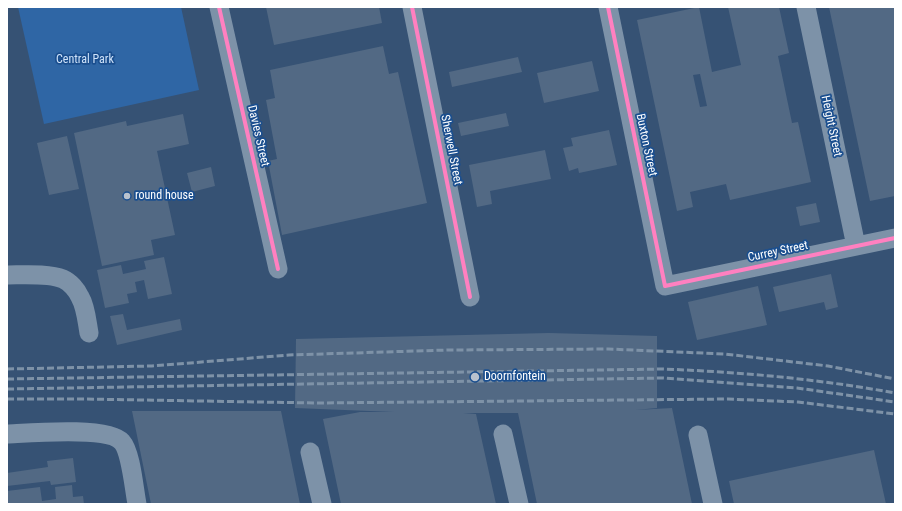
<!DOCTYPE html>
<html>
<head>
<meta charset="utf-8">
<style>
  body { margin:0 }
  #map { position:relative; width:902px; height:511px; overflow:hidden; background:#365274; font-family:"Roboto Condensed",sans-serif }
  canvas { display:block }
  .frame { position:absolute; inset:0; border:8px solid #fff; pointer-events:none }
</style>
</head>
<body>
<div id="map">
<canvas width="902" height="511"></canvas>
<div class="frame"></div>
</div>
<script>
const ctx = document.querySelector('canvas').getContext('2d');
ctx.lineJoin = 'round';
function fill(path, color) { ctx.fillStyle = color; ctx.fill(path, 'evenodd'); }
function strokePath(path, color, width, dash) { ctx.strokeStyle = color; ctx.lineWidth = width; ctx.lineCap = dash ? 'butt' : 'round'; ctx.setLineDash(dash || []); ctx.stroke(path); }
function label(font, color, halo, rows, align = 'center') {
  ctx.font = font + ' "Roboto Condensed",sans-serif'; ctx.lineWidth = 3.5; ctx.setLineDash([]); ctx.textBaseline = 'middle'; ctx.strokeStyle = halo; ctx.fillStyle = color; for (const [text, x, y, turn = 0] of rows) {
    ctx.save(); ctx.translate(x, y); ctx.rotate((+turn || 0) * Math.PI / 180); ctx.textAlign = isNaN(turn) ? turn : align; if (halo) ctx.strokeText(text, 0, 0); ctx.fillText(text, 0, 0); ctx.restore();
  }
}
fill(new Path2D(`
  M18,7H181L199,90L44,124Z`), '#2f66a5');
fill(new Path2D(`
  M266,7H379L382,23L274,45Z
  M699,7L712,72L741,65L728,7H779L789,53L778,56L792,123L798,122L811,182L730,200L726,184L690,192L693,207L677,211L637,20ZM700,74L707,106L700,107L693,75Z
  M829,7H895V196L870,201Z
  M383,46L389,74L398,72L427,203L282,235L268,161L277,159L266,100L275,98L270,70Z
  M518,57L522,72L452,87L449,72Z
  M592,61L599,91L544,103L537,73Z
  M506,113L509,126L461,136L458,123Z
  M183,114L189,144L157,151L175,235L151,240L154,255L102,266L74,133L126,121L127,126Z
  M609,130L617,165L579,173L578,168L569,171L563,148L573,146L571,138Z
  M67,136L79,189L49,195L37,143Z
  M545,150L551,179L490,191L492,204L477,207L469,165Z
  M211,167L215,186L192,192L187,173Z
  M816,203L820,222L800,226L796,207Z
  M164,257L172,294L148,299L144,280L135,282L137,292L127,294L129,303L105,308L97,270L121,265L123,274L146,269L144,261Z
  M831,274L838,307L826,310L824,302L779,312L773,287Z
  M758,286L767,325L697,340L688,302Z
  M123,314L127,330L180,319L182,330L117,345L110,316Z
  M549,333L657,336V408L635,410L672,408L692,504H537L518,413H463L476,414L496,504H341L323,419L360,412H394L295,408L296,339Z
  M132,411H281L300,504H151Z
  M874,450L886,504H734L729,481Z
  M73,458L76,482L51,485L50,481L7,486V473L48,467L47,461Z
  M72,485L73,497L83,496L84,504H7V491L40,487L42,501L56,499L55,487Z`), '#526984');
strokePath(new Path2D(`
  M219,7L278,269
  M412,7L470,297
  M608,7L665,286L895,238
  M806,7L856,246
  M7,275C22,275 49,273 63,279C70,282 77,290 80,297C86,307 87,322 89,333
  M7,434C29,433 109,426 122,442C131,452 134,489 137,504
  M503,434L519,504
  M698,435L713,504
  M310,452L322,504`), '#7d92a8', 19);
strokePath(new Path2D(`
  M7,369L152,366L289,355L448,350L608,349L725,354L828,366L895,379
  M7,379L663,369C741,372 818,379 895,393
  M7,389L663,378L797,388L895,402
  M7,399H84L317,403L728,399L798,402L895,414`), '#7e92a7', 3, [7, 3]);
strokePath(new Path2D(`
  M219,7L278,269
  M412,7L470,297
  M608,7L665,286L895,238`), '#ff80c0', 4);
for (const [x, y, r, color] of [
  [127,196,4,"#b9c2ce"],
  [475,377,5,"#b9c2ce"]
]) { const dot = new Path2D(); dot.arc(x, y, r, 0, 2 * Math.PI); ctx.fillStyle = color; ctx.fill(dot); strokePath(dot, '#1b4f8f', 1.5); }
label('12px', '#cfe3fa', '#1b4f8f', [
  ["Central Park",85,60]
]);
label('12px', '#fff', '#1b4f8f', [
  ["Height Street",831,126,78],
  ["Davies Street",258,136,77],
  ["Buxton Street",646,145,78],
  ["Sherwell Street",451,150,79],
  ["Currey Street",778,252,-12]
]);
label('12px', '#fff', '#1b4f8f', [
  ["round house",135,196],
  ["Doornfontein",484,377]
], 'left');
</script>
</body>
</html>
